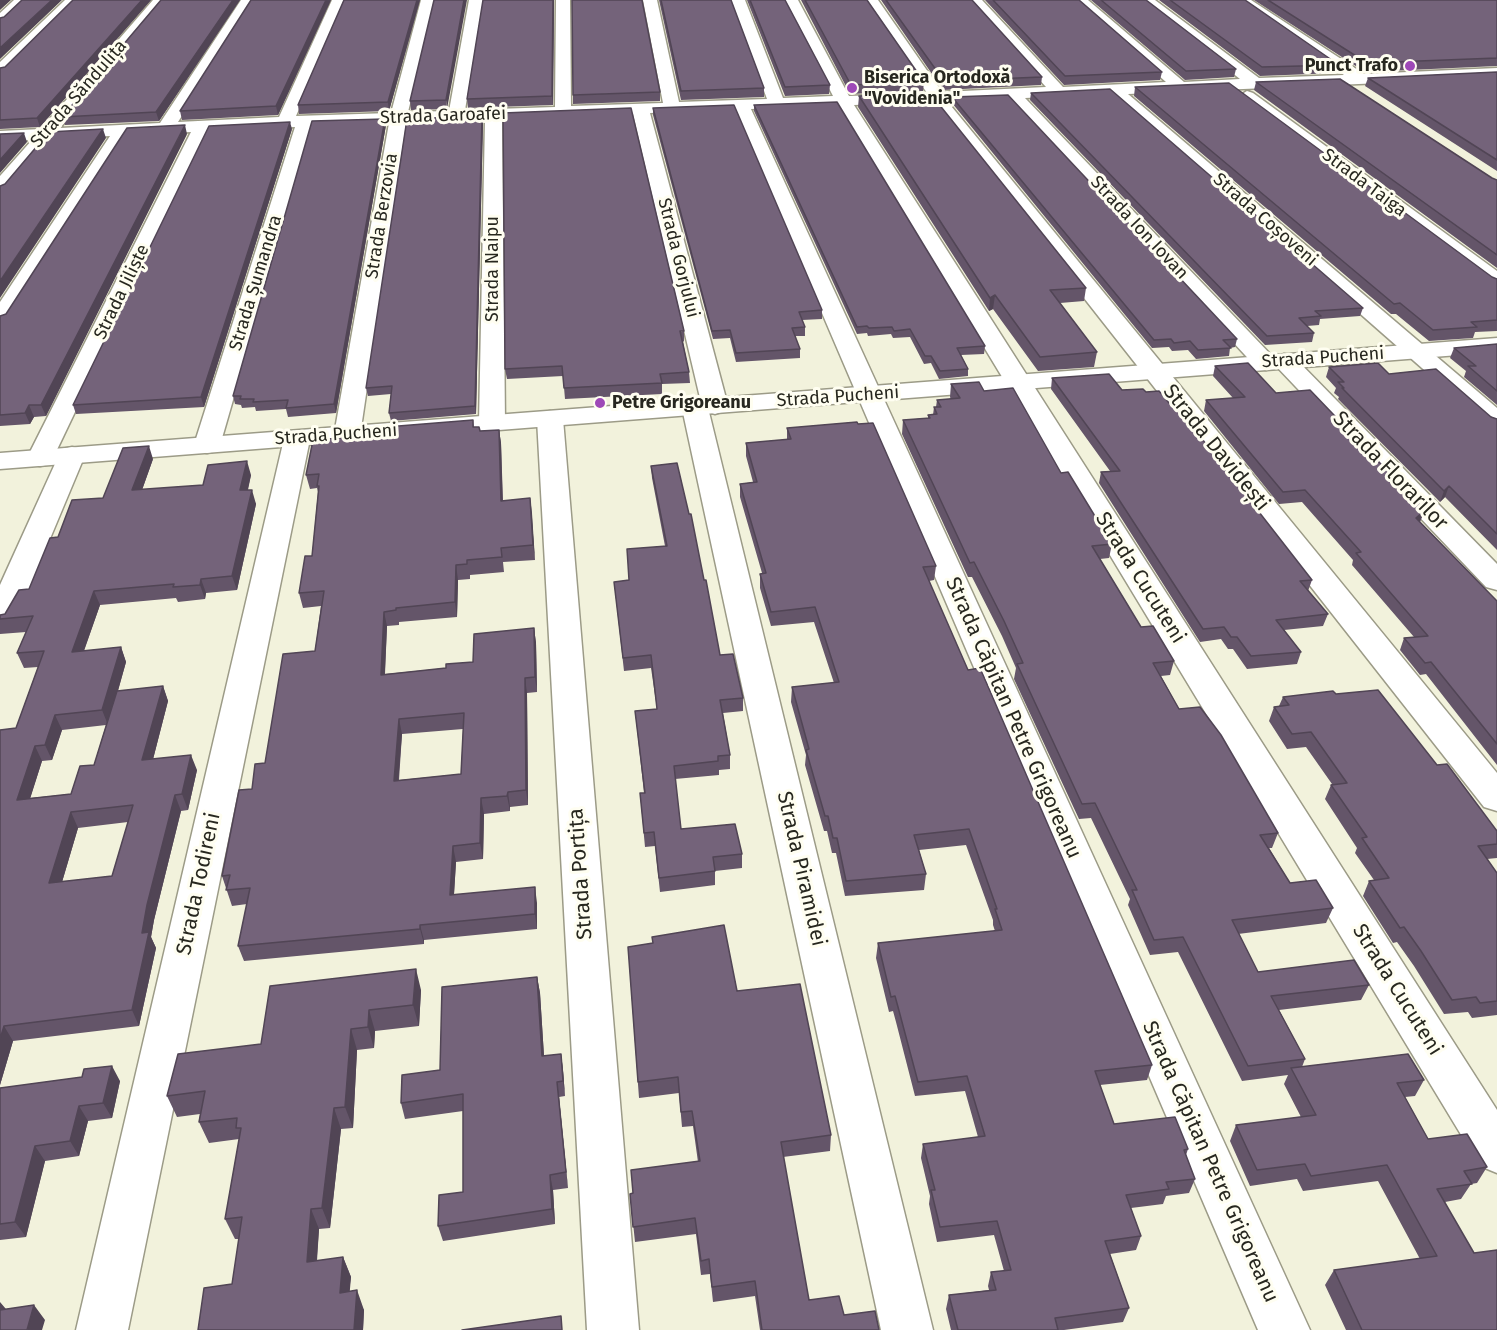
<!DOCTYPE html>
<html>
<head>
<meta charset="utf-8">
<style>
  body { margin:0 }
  canvas { display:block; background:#f2f2dc }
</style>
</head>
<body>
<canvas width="1497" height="1330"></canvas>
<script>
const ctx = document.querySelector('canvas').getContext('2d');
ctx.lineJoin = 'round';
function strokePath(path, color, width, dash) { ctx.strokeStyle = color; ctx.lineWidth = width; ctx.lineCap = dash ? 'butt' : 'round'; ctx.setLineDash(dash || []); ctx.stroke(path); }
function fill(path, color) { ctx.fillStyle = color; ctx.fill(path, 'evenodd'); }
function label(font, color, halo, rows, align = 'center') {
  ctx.font = font + ' "Fira Sans",sans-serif'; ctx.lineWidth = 6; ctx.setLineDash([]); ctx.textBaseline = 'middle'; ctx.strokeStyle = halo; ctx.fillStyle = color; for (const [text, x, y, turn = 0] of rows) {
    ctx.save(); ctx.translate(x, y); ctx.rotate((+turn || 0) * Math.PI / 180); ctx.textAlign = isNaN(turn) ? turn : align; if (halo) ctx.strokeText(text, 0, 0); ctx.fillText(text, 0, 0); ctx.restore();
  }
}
const minor = new Path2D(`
  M14,0H29L5,23L0,24V13Z
  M65,0H80L6,74L0,76V62Z
  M153,0H167L60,128L160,123L241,0H255L178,122L279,117L332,0H346L296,116L391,113L421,0H435L408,112L449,111L469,0H483L465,110L555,107L556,0H570L571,106L663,103L643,0H657L679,102L767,99L731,0H745L783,98L833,96L784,0H798L849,96L927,93L864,0H878L942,92L1046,87L968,0H982L1063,87L1166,82L1073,0H1088L1184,82L1240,79L1139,0H1155L1259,78L1344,75L1235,0H1251L1364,74L1497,68V78L1128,94L1497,408V429L1488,426L1110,94L1025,98L1274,358L1284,354L1293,356L1497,564V590L1486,587L1276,366L1266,370L1257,368L1008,99L947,101L1497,773V811L1484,807L930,102L854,105L1497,1110V1173L1480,1166L838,106L751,109L1310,1330H1258L735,110L650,113L728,406L724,411L715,414L709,412L933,1330H881L682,408L686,403L695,400L701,402L633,114L502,119L505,423L501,428L492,431L483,428L479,423L485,120L406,123L360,435L356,441L347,443L338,441L334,435L389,123L312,126L220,445L216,451L207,453L198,451L194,445L295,127L209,131L53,458L50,464L40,466L30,464L27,458L191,132L128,135L11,319L8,324L0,326V302L110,136L51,139L7,192L0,194V176L32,140L0,141V131L41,129Z
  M1247,91L1253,93L1497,271V288L1489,286L1241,99L1239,96Z
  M550,411L559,414L563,419L639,1330H587L537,419L541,414Z
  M297,431L306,433L310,439L128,1330H76L284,439L288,433Z
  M72,447L81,449L85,455L16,620L11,627L0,630V585L59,455L63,449Z`);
const tertiary = new Path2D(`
  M1497,338V352L0,469V453Z`);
strokePath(minor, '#9c9b87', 3);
strokePath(tertiary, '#9c9b87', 3);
fill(minor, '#fff');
fill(tertiary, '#fff');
fill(new Path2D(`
  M73,0H151L40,127L0,129V68L5,67Z
  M161,0H240L159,121L65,125L62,117Z
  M331,0L278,115L182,120L180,111Z
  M344,0H420L389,111L299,114L298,105Z
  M434,0L447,109L411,110L410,101Z
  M483,0H554L553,105L468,108L467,99Z
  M659,0H731L764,88V97L681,100Z
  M747,0H785L830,85L829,94L785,96Z
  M801,0H867L924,82L923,91L850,94Z
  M881,0H972L1042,77L1041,85L943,90Z
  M985,0H1079L1162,72L1160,80L1064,85Z
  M1091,0H1146L1236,69L1234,77L1185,80Z
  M1159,0H1245L1339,65L1337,73L1260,76Z
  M1254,0H1497V66L1365,72Z
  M1497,72V171L1365,86L1368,78Z
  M1256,82L1497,180V268L1254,90Z
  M1135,87L1492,277L1497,279V331L1475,332L1473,338L1429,341L1396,314H1391L1134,96Z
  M660,92V101L573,104V95Z
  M1031,93L1363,308L1360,316L1320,319L1319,325L1307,326L1314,333L1312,342L1265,345L1030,100Z
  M859,96L1086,288L1084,301L1060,303L1097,352L1094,367L1038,371L993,309L989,311L858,107Z
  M952,97L1237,339L1235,347L1230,348L1229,356L1196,359L1188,350L1172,351L1169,347L1152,348L952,103Z
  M754,105L985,346L984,354L961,355L968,369V376L939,379L931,363L924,364L910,337L893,338L891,334L868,336L867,333L857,334L754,111Z
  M653,108L822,310V319L802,320L805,327V336H795L800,349V358L736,362L730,338L713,339L653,115Z
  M482,116L483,122L476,414L391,421L389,413L391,394L368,396L366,388Z
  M385,119L386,125L336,413L288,417L286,409L256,411L255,407L242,408L241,405L235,404L233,396Z
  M292,129L204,407L76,414L73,405Z
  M187,134L46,416L34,417L30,424L0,426V316L6,314Z
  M684,331V341L683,342L689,372L690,383L662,384V394L565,399L563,376L507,379L505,369Z
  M1497,344V405L1464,377L1466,371L1450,358L1454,348Z
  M1215,366L1276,393L1425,510L1420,522L1497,601V765L1426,674L1420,675L1400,650L1404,638L1414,637L1352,565L1353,560L1302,502L1279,504L1204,411L1206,400L1233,398L1213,376Z
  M1329,367L1389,374L1497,419V550L1445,497L1440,502L1338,399L1339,397L1334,393L1336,388L1326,377Z
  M1052,378L1122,390L1312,580L1308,591L1328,614L1323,626L1284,630L1301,652L1297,664L1247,669L1233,649H1228L1221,639L1200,642L1099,483L1101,472L1110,471L1051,389Z
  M951,384L984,391L1061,473L1112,544L1109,558L1100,559L1141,627L1174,661L1170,675L1161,676L1179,709L1278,833L1272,848H1269L1290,883L1333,908L1326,923L1238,934L1258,972L1369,985L1361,1000L1279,1010L1305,1059L1302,1067L1424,1080L1415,1096L1405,1097L1428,1139L1487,1167L1477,1183L1471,1184L1461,1199L1445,1202L1497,1330H1346L1325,1285L1334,1270L1420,1259L1378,1181L1303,1191L1297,1179L1250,1186L1230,1141L1236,1125L1301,1117L1284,1084L1288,1075L1242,1081L1178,952L1150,955L1128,905L1130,899L1091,818L1079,819L1014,679L1016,668L1002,636L972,577H968L902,434L903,420L928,418V415H933L934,407H936L937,400L951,399L950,397Z
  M473,420L474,427L480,431L499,430L501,443L503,501L530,498L535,560L503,562L504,572L470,575V579L458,580L457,617L399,622V625L387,626L385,674L446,668L473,662L534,628L536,643L537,692L527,693L528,805L510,807V811L484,814L483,859L456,862L454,894L537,903V929L424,940V944L244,961L238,946L247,904L232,906L222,876L252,789L265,763L315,651L321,606L303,608L299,593L312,556L318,492L317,488L310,489L306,475L385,435ZM463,729L461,774L399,780L402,734Z
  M787,428L936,566L934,580L929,581L968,670L1152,1065L1147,1080L1100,1085L1114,1124L1188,1149L1186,1155L1195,1179L1189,1193L1166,1196L1163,1204L1131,1208L1141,1236L1136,1250L1110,1254L1129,1308L1123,1322L1064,1330H951L946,1309L949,1295L989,1290L988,1286L991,1272L1004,1271L994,1235L937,1242L929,1204L930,1196L921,1158L923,1144L978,1137L965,1091L915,1096L896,1022L893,1011L889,1012L876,958L878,943L995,931L993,925V920L966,845L919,850L926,874L924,890L845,896L836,853H832L827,831H824L805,765L806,755L791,702L792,687L834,683L814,622L771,626L760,588V574L762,573L740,497V484L753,482L746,456V443L787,440Z
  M153,459L142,490L203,485L251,475L248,490L256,504L237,590L206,593L205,599L178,602L176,598L100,605L84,651L121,647L126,662L118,691L163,686L168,701L153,759L197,770L188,810L181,811L154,920L151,937L156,948L139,1026L13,1041L0,1085V730L16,728L38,667L24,668L17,653L26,632L0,634V615L5,614L29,589L58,537L103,498ZM106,725L94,765L71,794L30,798L42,761L52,760L62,730ZM128,822L112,876L62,882L78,828Z
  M651,466L720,655L743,698V711L723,713L730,755V769L719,770V775L675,779L681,829L742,854V868L715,871V885L660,892L655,846L645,847L640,793H644L635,711L657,709L651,668L624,671L614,582L629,580L665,546L652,478Z
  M1336,694L1497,844V858L1487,859L1497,873V1015L1472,1018L1468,1012L1444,1014L1414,966L1397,942L1393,943L1363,896L1369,881L1374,880L1355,853L1357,848L1325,799L1331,785L1332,784L1306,747L1287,749L1269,721L1274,707L1279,706L1283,697Z
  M628,947L737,991L831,1135L830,1151L783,1157L809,1300L879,1330H760L755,1296L713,1302L710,1274L701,1275L696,1234L635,1242L630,1194L633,1193L698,1162L693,1126L682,1127L679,1093L639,1098Z
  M537,977L540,993L544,1056L561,1054L563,1070L565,1096L559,1097L568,1188L553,1190L555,1224L443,1241L438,1226L463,1192V1111L405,1119L401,1103L440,1070Z
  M421,990L419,1026L375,1031L374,1048L357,1050L353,1128L341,1129L330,1228L319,1229L317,1261L343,1257L351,1277L349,1291L364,1310L363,1330H198L232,1284L239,1239H235L225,1219L239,1139L209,1143L199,1122L200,1114L177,1117L167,1096L261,1044Z
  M120,1081L112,1118L88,1121L79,1156L45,1161L26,1237L0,1240V1088Z`), '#645569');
fill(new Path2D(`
  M0,0H11L0,10Z
  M52,0H62L0,59V48Z
  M142,0H151L40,127L37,118Z
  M233,0H240L159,121L156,112Z
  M326,0H331L278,115L276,106Z
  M417,0H420L389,111L388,102Z
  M464,0H467L447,109L446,100Z
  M553,0H554L553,105L552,96Z
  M482,116L483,122L476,414L475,406Z
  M385,119L386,125L336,413L334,404Z
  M290,122L292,129L204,407L201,397Z
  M185,125L187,134L46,416L41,405Z
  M103,129L106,138L0,298V281Z
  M24,133L27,142L0,173V160Z
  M995,295L993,309L989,311L990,298Z
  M29,405L34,417L30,424L25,413Z
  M499,430L501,443L503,515L501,501Z
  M149,446L153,459L137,504L132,490Z
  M247,461L251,475L244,505L240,490Z
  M1449,486L1445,497L1440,502L1444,491Z
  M252,490L256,504L237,590L232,576Z
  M530,498L532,513L535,560L533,545Z
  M1425,510L1420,521L1412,530L1416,518Z
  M456,565L458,580L457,617L455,602Z
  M201,579L206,593L205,599L200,585Z
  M94,591L100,605L78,667L72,652Z
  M384,612L387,626L384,690L381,675Z
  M534,628L536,643L537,692L535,677Z
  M121,647L126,662L108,725L102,710Z
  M525,678L527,693L528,805L526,790Z
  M163,686L168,701L149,775L142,760Z
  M55,715L62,730L52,760L45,745Z
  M399,719L402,734L397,796L394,781Z
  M35,746L42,761L25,815L17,800Z
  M191,755L197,770L188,810L182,794Z
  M508,792L510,807V811L507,796Z
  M175,795L181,811L154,920L151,937L156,948L139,1026L132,1010L142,933L147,905Z
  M481,798L484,814L483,859L480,843Z
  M71,812L78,828L57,899L49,883Z
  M453,846L456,862L453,910L450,895Z
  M535,887L537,903V929L535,914Z
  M420,925L424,940V944L420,929Z
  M416,969L421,990L419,1026L413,1005Z
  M537,977L540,993L545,1072L542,1056Z
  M369,1010L375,1031L374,1048L368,1027Z
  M4,1026L13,1041L0,1085V1039Z
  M351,1029L357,1050L353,1128L345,1107Z
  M561,1054L563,1070L565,1096L563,1081Z
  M112,1066L120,1081L112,1118L103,1103Z
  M557,1082L559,1097L568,1188L566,1172Z
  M79,1106L88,1121L79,1156L70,1141Z
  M334,1108L341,1129L330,1228L322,1208Z
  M35,1146L45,1161L26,1237L15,1222Z
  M550,1175L553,1190L555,1224L552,1209Z
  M311,1209L319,1229L315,1282L307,1262Z
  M343,1257L351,1277L348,1312L340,1293Z
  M357,1290L364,1310L363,1330H354Z
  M0,1302L11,1315H0Z
  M34,1305L45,1320L42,1330H27Z`), '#514555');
const building = new Path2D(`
  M22,0H52L0,48V18L4,17Z
  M73,0H142L37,118L0,120V68L5,67Z
  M161,0H233L156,112L62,117Z
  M251,0H326L276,106L180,111Z
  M344,0H417L388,102L298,105Z
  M434,0H464L446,100L410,101Z
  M483,0H553L552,96L467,99Z
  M572,0H642L660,92L573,95Z
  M661,0H731L764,88L681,91Z
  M750,0H785L830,85L785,87Z
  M805,0H867L924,82L851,85Z
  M886,0H972L1042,77L944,81Z
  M993,0H1079L1162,72L1065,76Z
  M1101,0H1146L1236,69L1186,71Z
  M1170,0H1245L1339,65L1262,67Z
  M1268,0H1497V58L1367,63Z
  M1497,72V160L1368,78Z
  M1340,79L1492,178L1497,180V255L1256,82Z
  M1229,83L1492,277L1497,279V320L1471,322L1477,327L1433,330L1400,303L1394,304L1135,87Z
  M1110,89L1363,308L1315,311L1321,316L1299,318L1314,333L1267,336L1031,93Z
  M930,93L1086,288L1050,290L1097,352L1040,357L995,295L990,298L859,96Z
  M1008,95L1237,339L1223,340L1231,348L1198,350L1190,341L1174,343L1171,339L1154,340L952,97Z
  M837,102L985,346L957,348L968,369L940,371L931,356H925L910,329L894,331L892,327L869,328L867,326L857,327L754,105Z
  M734,105L822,310L799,312L805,327L792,328L800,349L736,353L730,330L712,331L653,108Z
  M631,108L684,331H680L689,372L660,374L662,383L564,388L562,366L505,369L503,113Z
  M482,116L475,406L389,413L392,386L366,388L407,119Z
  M385,119L334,404L286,408L288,400L253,402L254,399H240L241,396H233L312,121Z
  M290,122L201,397L73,405L209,126Z
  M185,125L41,405H29L25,413L0,415V316L6,314L127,128Z
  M103,129L0,281V186L5,184L49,132Z
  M24,133L0,160V134Z
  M1497,344V391L1468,366H1476L1454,348Z
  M1248,363L1276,393L1310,390L1425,510L1416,518L1497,601V744L1431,662L1425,663L1404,638L1428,636L1356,553L1361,552L1305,490L1283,492L1206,400L1245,397L1215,366Z
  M1378,363L1389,374L1436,369L1491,417L1497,419V534L1449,486L1444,491L1342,388H1344L1338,382H1344L1329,367Z
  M1109,374L1122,390L1143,389L1146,392L1159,391L1169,403H1174L1312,580L1300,581L1328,614L1276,620L1301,652L1251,656L1237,637H1231L1224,627L1203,629L1101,472L1120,471L1052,378Z
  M979,382L984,391L1013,388L1061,473L1068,472L1112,544L1092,546L1141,627L1153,626L1174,661L1153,663L1179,709L1200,707L1221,735L1278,833L1260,835L1290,883L1316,880L1333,908L1232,920L1258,972L1354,960L1369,985L1271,996L1305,1059L1248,1066L1183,937L1154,940L1132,890H1137L1095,803L1082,804L1017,664L1023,663L1004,621L974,562L970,563L903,420L930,418L928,415L937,414L934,407H941L937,400L960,398L951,384Z
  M473,420V427H479L480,431L499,430L501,501L530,498L533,545L501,548L502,557L467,560V564L456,565L455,602L396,608V610L384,612L381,675L446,668V664L473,662L474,634L534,628L535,677L525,678L526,790L508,792L507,796L481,798L480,843L453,846L450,895L535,887V914L420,925V929L238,946L250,888L226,890L230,875L222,876L239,790L252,789L255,764L265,763L283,654L315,651L324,591L299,593L305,556H312L319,486H317L319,474L306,475L313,440L385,435L386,427ZM464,713L461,774L394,781L399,719Z
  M857,422L858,424L873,423L936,566L923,567L968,670L980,668L1152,1065L1095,1071L1114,1124L1175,1117L1188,1149L1184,1150L1195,1179L1166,1182L1169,1189L1126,1195L1141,1236L1105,1241L1129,1308L1055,1318L1058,1330H958L949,1295L996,1290L991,1272L1011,1270L997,1221L940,1227L931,1190H935L923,1144L985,1136L967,1076L918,1082L898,1007L895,996L891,997L878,943L1002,930L995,909H997L969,829L914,835L926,874L846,881L837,838H833L828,816H825L806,750L809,749L792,687L839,682L815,607L771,612L760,574L766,573L740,484L757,482L746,443L791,439L787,428Z
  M149,446L132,490L203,485L208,465L247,461L240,490H252L232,576L201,579L200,585L173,587L174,584L94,591L72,652L121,647L102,710L55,715L45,745L35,746L17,800L71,794L80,766L94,765L117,691L163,686L142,760L191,755L182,794L175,795L147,905L142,933L149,932L132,1010L4,1026L0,1039V730L16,728L44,651L17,653L33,616L0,619V615L5,614L19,590L29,589L50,538L58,537L72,500L103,498L123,448ZM133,805L112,876L49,883L71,812Z
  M677,463L689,514H691L704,580H706L720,655L733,654L743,698L720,700L730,755L718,756V761L674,766L681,829L735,824L742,854L713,857L715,871L659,878L654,832L644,833L640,793H645L635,711L657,709L651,655L623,658L614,582L629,580L627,549L667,546L651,466Z
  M1378,690L1437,765L1447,764L1497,831V844L1478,846L1497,873V1001L1480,1003L1476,997L1452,1000L1421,951L1404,927L1400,928L1369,881L1389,878L1362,838L1367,837L1331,785L1347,783L1311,732L1292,734L1274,707L1289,705L1283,697L1333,691L1336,694Z
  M724,925L737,991L800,984L831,1135L781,1142L809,1300L839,1296L844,1315L875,1311L879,1330H762L755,1281L712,1287L709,1259L701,1261L695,1218L633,1227L630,1194L633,1193L631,1170L700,1161L692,1111L681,1112L678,1077L638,1082L628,947L653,943L652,937Z
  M416,969L413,1005L369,1010L368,1027L351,1029L345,1107L334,1108L322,1208L311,1209L307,1262L343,1257L340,1293L357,1290L354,1330H198L204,1288L232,1284L242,1217L225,1219L241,1128H236L237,1118L199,1122L205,1091L167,1096L178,1054L261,1044L270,986Z
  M537,977L542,1056L561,1054L563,1081L557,1082L566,1172L550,1175L552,1209L438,1226L439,1195L463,1192V1094L401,1103L402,1075L440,1070L442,987Z
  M1408,1054L1424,1080L1397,1083L1428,1139L1467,1134L1487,1167L1464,1171L1472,1184L1437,1189L1474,1253L1497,1250V1330H1362L1334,1270L1437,1256L1387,1165L1311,1176L1305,1164L1257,1170L1236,1125L1316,1115L1291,1068Z
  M112,1066L103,1103L79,1106L70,1141L35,1146L15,1222L0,1224V1088L82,1077L84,1069Z
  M34,1305L27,1330H0V1310Z
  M561,1316L562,1330H462Z`);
fill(building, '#74637a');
strokePath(building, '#514555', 1.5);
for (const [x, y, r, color] of [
  [1410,66,6,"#9e49b7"],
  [852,88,6,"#9e49b7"],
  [600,403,6,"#9e49b7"]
]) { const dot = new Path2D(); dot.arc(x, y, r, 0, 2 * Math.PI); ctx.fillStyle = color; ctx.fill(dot); strokePath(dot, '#fffef1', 2); }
label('bold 18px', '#27271f', '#fffef1', [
  ["Punct Trafo",1398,66,"right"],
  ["Biserica Ortodoxă",864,78],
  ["\"Vovidenia\"",864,99],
  ["Petre Grigoreanu",612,403]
], 'left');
label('18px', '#27271f', '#fffef1', [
  ["Strada Săndulița",79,94,-49],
  ["Strada Garoafei",443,116,-2],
  ["Strada Taiga",1364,183,37],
  ["Strada Berzovia",382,216,-81],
  ["Strada Coșoveni",1265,220,41],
  ["Strada Ion Iovan",1139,228,47],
  ["Strada Gorjului",678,258,76],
  ["Strada Naipu",493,269,-90],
  ["Strada Șumandra",256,283,-73],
  ["Strada Jiliște",122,292,-64],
  ["Strada Pucheni",1323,358,-4],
  ["Strada Pucheni",838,397,-4],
  ["Strada Pucheni",336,435,-4]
]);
label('21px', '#27271f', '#fffef1', [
  ["Strada Davidești",1216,448,51],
  ["Strada Florarilor",1390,471,46],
  ["Strada Cucuteni",1140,578,58],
  ["Strada Căpitan Petre Grigoreanu",1013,718,66],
  ["Strada Piramidei",801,869,77],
  ["Strada Portița",581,874,-94],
  ["Strada Todireni",199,884,-78],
  ["Strada Cucuteni",1397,990,58],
  ["Strada Căpitan Petre Grigoreanu",1210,1162,66]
]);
</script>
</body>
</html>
